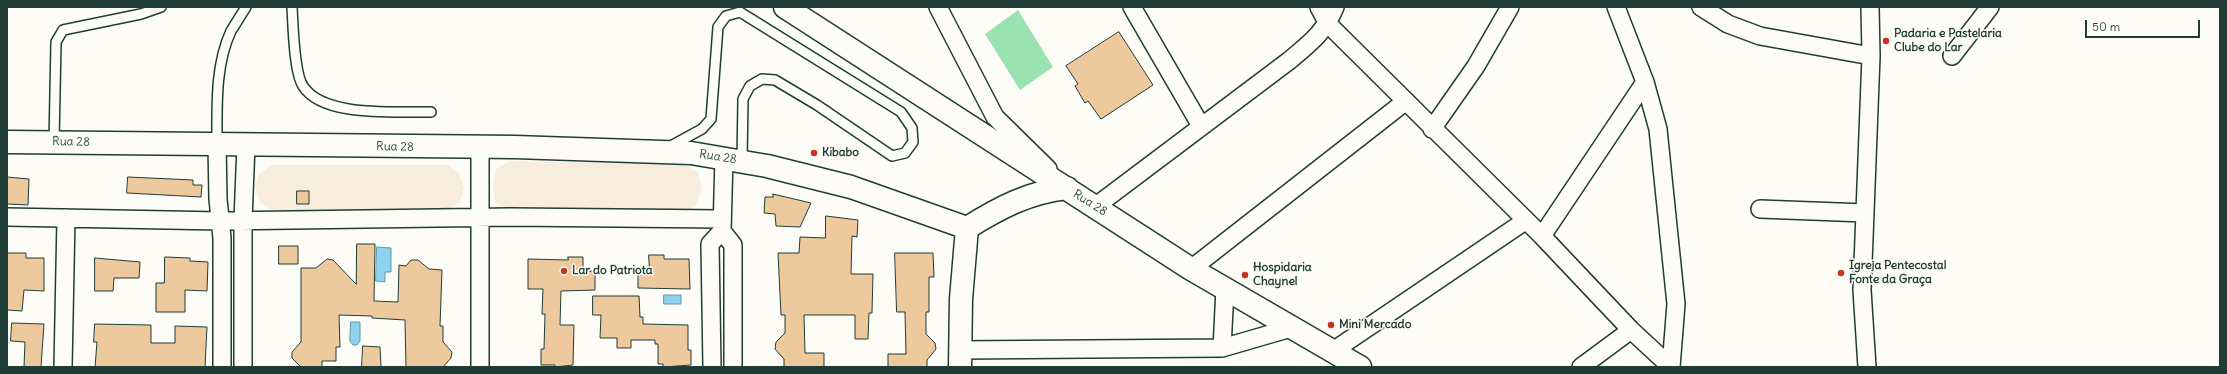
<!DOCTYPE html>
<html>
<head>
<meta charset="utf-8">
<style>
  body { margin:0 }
  #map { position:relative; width:2227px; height:374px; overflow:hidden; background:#fdfcf7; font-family:Delius,sans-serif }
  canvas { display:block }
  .frame { position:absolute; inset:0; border:8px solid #1f3d34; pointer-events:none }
  .scale { position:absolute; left:2085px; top:20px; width:115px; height:18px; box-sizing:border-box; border:2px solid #1f3d34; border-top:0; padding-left:5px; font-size:12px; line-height:14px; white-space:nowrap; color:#1f3d34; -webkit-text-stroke:3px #fdfcf7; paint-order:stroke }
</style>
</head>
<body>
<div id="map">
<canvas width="2227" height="374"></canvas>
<div class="frame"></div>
<div class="scale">50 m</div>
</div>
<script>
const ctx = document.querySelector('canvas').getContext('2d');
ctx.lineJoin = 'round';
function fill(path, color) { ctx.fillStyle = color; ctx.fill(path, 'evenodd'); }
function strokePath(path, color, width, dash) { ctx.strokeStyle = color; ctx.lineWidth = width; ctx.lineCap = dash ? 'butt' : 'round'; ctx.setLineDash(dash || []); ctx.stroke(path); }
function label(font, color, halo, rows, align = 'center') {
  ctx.font = font + ' Delius,sans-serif'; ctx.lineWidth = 3; ctx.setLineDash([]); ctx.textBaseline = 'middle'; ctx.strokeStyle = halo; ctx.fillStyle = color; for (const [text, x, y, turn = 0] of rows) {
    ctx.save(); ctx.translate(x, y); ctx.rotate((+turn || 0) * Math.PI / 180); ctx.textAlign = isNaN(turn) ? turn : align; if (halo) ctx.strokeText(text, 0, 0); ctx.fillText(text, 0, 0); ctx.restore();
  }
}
fill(new Path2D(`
  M510,161L682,164L698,172L702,190L696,205L681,214L509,210L495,202L493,185L496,169Z
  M272,165H448L459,174L464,188L460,202L448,210H272L260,202L255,187L259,174Z`), '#f8eddc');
fill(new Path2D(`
  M1018,10L1053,67L1020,90L985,34Z`), '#9ae2b0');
const water = new Path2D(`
  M377,247L391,248V272H385V282L376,281Z
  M664,295H681V304H664Z
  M351,322H360V341L357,345H353L350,341Z`);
fill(water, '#8fd2f0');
strokePath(water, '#6296a5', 1);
const building = new Path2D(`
  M1119,32L1153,85L1101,119L1088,101L1085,103L1075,86L1078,84L1066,66Z
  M7,177L29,179L28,205L7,204Z
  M128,177L193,180V185H202L201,197L127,193Z
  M297,191H309V204H297Z
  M773,194L811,203L800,227L776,226L775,214L764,213L765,197H773Z
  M826,216L858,220L857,237L852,236L851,274H873L872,313H869L868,339H855V315H804L805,353H824V367H784V359L775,349L776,342L785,333V315H781L778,253H799L800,237L825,238Z
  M357,244H375L374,301L398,302L399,265L406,266L411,260H418L429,269L442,270L440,326H443V342L452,352L451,358L443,367H406L405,320L372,318V316L339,315L340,347H336V361H322V367H301L292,358V352L301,342V268H316L327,259L333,260L356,284Z
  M279,246H298V264H279Z
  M7,253H26V258H44V291L24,290L22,311L7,310Z
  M895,253H933L934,277H929V312H926V334L935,343L936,349L927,360V367H888V354H906L905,312H897Z
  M649,255H664V259H689L690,289L638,288V270L649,269Z
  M165,257L190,258V261L208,262L207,291L185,290V312H156V283H164Z
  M568,257H583V271H595V290L561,291L560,325H574L573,365L555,367V365H541V349H544L545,314H542L543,289H528V259L568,260Z
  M95,258L140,262L139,278H114L113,291H95Z
  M593,296H639L640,317H643V324L688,325V350H691V365L663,367V364H658V344H655V340H631V348H617V338H600L601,315H593Z
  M12,323L44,324L41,367H24L25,342L11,341Z
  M95,324L151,325V343H175V326L207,327L205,367H95L97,342H94Z
  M363,346L380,347L381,367H362Z`);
fill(building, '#eec99e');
strokePath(building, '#1f3d34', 1);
const service = new Path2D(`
  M292,7C293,24 294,73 303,86C323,118 397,111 431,112
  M54,142L56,42L63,30L141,14L161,7
  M217,144C217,107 215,65 231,31C236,23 241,15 246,7
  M669,147L702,129L711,119L718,27L726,16L740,12L901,112L912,128L913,142L905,153L892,156L817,105L775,80L762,79L750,86L743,99L742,161`);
const minor = new Path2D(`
  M938,7L995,117L1048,169
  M1132,7L1201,126
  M1319,7L1328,24L1542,236L1631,330L1671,367
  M1616,7L1645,82L1658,129L1676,304L1671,367
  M1701,7L1728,24L1760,36L1871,56
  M1952,56L1990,7
  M1432,129L1476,66L1510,7
  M217,145L218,199L222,238V367
  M724,158L722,231L733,245V367
  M1096,206L1290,60C1310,43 1325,32 1335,7
  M1760,209L1865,213
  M7,217L221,221L510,217L722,219
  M1542,236L1645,82
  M1191,269L1406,101
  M1222,348L1225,289
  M959,350L1222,348L1291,328
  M1333,351L1525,221
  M63,367L66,218
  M243,367V220L246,145
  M480,367V146
  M712,367L710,244L722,231
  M1581,367L1631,330
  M1867,367L1862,290L1871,56L1870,7`);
const tertiary = new Path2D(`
  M785,7L1191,269L1360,367
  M7,142L515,147L691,153L767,166L851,187L967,228
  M967,228C999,208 1029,192 1067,188
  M960,367L961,299L967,228`);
strokePath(service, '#1f3d34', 12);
strokePath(minor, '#1f3d34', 20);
strokePath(tertiary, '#1f3d34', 25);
strokePath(service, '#fdfcf7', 9);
strokePath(minor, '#fdfcf7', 17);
strokePath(tertiary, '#fdfcf7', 22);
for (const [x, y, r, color] of [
  [1886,41,4,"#c8321e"],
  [814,153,4,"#c8321e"],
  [564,271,4,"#c8321e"],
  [1841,273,4,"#c8321e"],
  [1245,275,4,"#c8321e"],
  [1331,325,4,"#c8321e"]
]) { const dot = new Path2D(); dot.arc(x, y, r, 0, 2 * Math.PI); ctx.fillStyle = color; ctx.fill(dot); strokePath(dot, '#fdfcf7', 1.5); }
label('bold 12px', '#1f3d34', '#fdfcf7', [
  ["Padaria e Pastelaria",1894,34],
  ["Clube do Lar",1894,48],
  ["Kibabo",822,153],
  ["Igreja Pentecostal",1849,266],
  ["Fonte da Graça",1849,280],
  ["Hospidaria",1253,268],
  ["Chaynel",1253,282],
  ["Lar do Patriota",572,271],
  ["Mini Mercado",1339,325]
], 'left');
label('12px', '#1f3d34', '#fdfcf7', [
  ["Rua 28",71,142,1],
  ["Rua 28",395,147,1],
  ["Rua 28",718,157,9],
  ["Rua 28",1090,203,32]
]);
</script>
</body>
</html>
